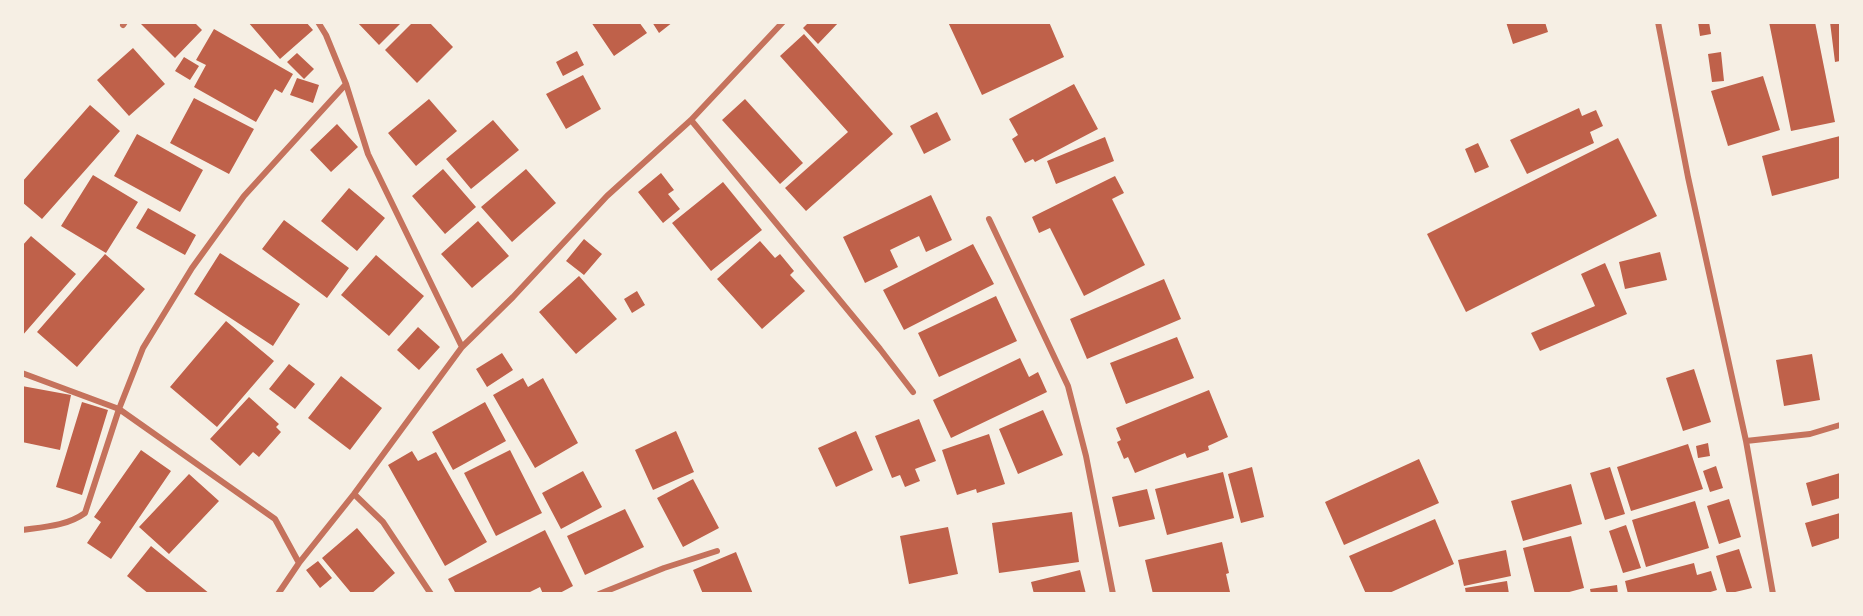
<!DOCTYPE html>
<html>
<head>
<meta charset="utf-8">
<style>
  body { margin:0 }
  #map { position:relative; width:1863px; height:616px; overflow:hidden; background:#f6efe4; font-family:"Zilla Slab",serif }
  canvas { display:block }
  .frame { position:absolute; inset:0; border:24px solid #f6efe4; pointer-events:none }
</style>
</head>
<body>
<div id="map">
<canvas width="1863" height="616"></canvas>
<div class="frame"></div>
</div>
<script>
const ctx = document.querySelector('canvas').getContext('2d');
ctx.lineJoin = 'round';
function fill(path, color) { ctx.fillStyle = color; ctx.fill(path, 'evenodd'); }
function strokePath(path, color, width, dash) { ctx.strokeStyle = color; ctx.lineWidth = width; ctx.lineCap = dash ? 'butt' : 'round'; ctx.setLineDash(dash || []); ctx.stroke(path); }
fill(new Path2D(`
  M139,22H194L202,30L175,58Z
  M248,22H306L313,30L280,59Z
  M357,22H402L379,45Z
  M413,22H429L453,47L417,83L385,50Z
  M591,22H639L647,33L614,56Z
  M652,22H673L659,33Z
  M809,22H839L818,44L803,28Z
  M948,22H1049L1064,57L982,95Z
  M1506,22H1545L1548,32L1513,44Z
  M1698,22H1709L1711,34L1700,36Z
  M1769,22H1815L1835,122L1791,131Z
  M1830,22H1840V61L1835,62Z
  M214,29L293,74L282,93L275,89L256,122L194,87L206,65L196,60Z
  M804,34L893,134L806,211L785,188L848,132L780,56Z
  M133,48L165,84L129,116L97,80Z
  M577,51L584,65L563,76L556,62Z
  M1721,52L1724,81L1712,82L1708,54Z
  M297,53L314,69L304,79L287,62Z
  M184,57L199,66L190,80L175,71Z
  M583,75L601,109L566,129L546,94Z
  M1763,76L1780,130L1728,146L1711,91Z
  M297,78L319,85L313,103L290,95Z
  M1074,84L1098,129L1035,162L1033,159L1025,163L1012,139L1018,135L1009,119Z
  M194,98L254,129L229,174L170,143Z
  M429,99L457,131L416,166L388,133Z
  M745,99L803,163L780,184L722,120Z
  M90,105L120,131L42,219L22,202V182Z
  M1579,108L1582,116L1596,110L1603,126L1590,132L1594,143L1527,174L1510,140Z
  M937,112L951,140L924,154L910,126Z
  M493,120L519,150L471,189L446,159Z
  M337,124L358,147L331,172L310,150Z
  M137,134L203,170L180,212L114,176Z
  M1840,136V178L1772,196L1762,156Z
  M1105,137L1114,161L1056,184L1047,161Z
  M1618,138L1657,216L1466,312L1427,234Z
  M1478,143L1489,167L1475,173L1465,149Z
  M443,169L476,207L445,234L412,196Z
  M526,169L556,203L512,242L481,207Z
  M661,173L674,190L668,194L680,209L663,223L638,192Z
  M93,175L138,202L106,253L61,226Z
  M1115,176L1124,193L1112,199L1145,265L1084,296L1050,228L1039,233L1032,217Z
  M723,182L762,230L711,271L672,223Z
  M349,188L385,218L357,251L321,221Z
  M931,195L952,240L926,252L919,236L890,250L898,267L865,283L843,237Z
  M148,208L196,235L185,255L136,228Z
  M284,220L349,268L327,298L262,249Z
  M478,221L509,256L472,288L441,254Z
  M31,236L76,274L22,336V246Z
  M584,239L602,254L584,275L566,261Z
  M760,241L775,258L780,254L794,271L790,275L805,291L762,329L717,279Z
  M973,244L994,284L904,330L883,290Z
  M1660,252L1667,280L1625,289L1619,262Z
  M220,253L300,304L273,346L194,294Z
  M105,254L145,289L77,367L37,332Z
  M376,255L424,296L389,336L341,295Z
  M1605,263L1627,314L1540,351L1531,333L1595,306L1581,274Z
  M579,276L617,319L576,354L539,312Z
  M1164,279L1181,319L1087,359L1070,319Z
  M637,291L645,305L632,313L624,299Z
  M996,296L1017,341L939,377L918,333Z
  M226,321L274,361L217,427L170,387Z
  M418,327L440,347L419,370L397,350Z
  M1177,337L1194,378L1126,404L1110,363Z
  M502,353L513,370L487,387L476,369Z
  M1812,354L1820,400L1784,406L1776,360Z
  M1020,358L1029,377L1038,372L1047,392L951,438L933,400Z
  M289,364L315,384L295,409L269,389Z
  M1694,369L1711,422L1683,431L1666,378Z
  M341,376L382,408L350,450L308,418Z
  M523,378L528,387L543,378L578,443L535,468L493,395Z
  M22,386L71,395L60,450L22,442Z
  M1209,390L1228,437L1208,446L1209,450L1187,458L1185,453L1135,473L1128,457L1124,459L1117,442L1121,440L1116,428Z
  M249,397L279,424L276,427L281,432L259,457L253,452L240,466L210,439Z
  M82,402L108,410L82,495L56,487Z
  M485,402L506,441L453,470L432,432Z
  M1043,410L1063,455L1018,474L999,429Z
  M919,419L936,461L915,469L920,481L905,487L900,475L892,478L875,436Z
  M676,431L694,472L653,490L635,450Z
  M856,431L873,470L836,487L818,448Z
  M989,434L1005,484L977,493L976,489L957,495L942,450Z
  M1708,443L1710,456L1698,458L1696,446Z
  M1688,444L1703,489L1631,511L1617,467Z
  M141,450L171,471L111,559L87,543L101,522L94,517Z
  M510,450L542,513L496,536L464,473Z
  M412,451L418,461L436,452L487,542L445,566L388,465Z
  M1419,459L1439,503L1344,545L1325,502Z
  M1716,466L1723,488L1710,492L1703,471Z
  M1252,467L1264,517L1241,523L1228,474Z
  M1610,467L1625,514L1605,520L1590,473Z
  M583,471L602,507L561,529L542,493Z
  M1223,472L1234,518L1167,535L1155,489Z
  M1840,473V498L1812,506L1806,483Z
  M189,474L219,501L169,554L139,527Z
  M693,479L719,528L683,547L657,498Z
  M1571,484L1582,524L1523,541L1511,501Z
  M1147,489L1155,519L1119,527L1112,497Z
  M1729,499L1741,537L1719,544L1707,506Z
  M1695,501L1709,548L1646,567L1632,520Z
  M625,509L644,547L585,575L567,536Z
  M1072,512L1079,562L999,573L992,523Z
  M1840,513V538L1812,547L1805,523Z
  M1435,519L1454,564L1387,594H1366L1349,556Z
  M1626,525L1641,568L1623,573L1609,531Z
  M948,527L958,574L909,584L900,536Z
  M357,528L395,573L371,594H352L322,558Z
  M545,530L573,586L558,594H543L540,587L526,594H456L448,579Z
  M1571,536L1584,588L1562,594H1535L1523,548Z
  M1222,542L1229,573L1226,574L1230,592L1222,594H1153L1145,560Z
  M151,546L210,594H149L127,576Z
  M1739,549L1752,588L1727,594L1716,556Z
  M1506,550L1511,576L1464,586L1458,560Z
  M736,552L753,594H703L693,570Z
  M318,561L332,578L320,588L306,570Z
  M1694,563L1697,575L1711,571L1717,590L1704,594H1628L1625,581Z
  M1080,570L1086,594H1034L1031,582Z
  M1507,581L1509,594H1466L1465,588Z
  M1617,585L1618,594H1591L1590,589Z`), '#bf614a');
strokePath(new Path2D(`
  M318,22L326,35L346,84L368,154L462,347
  M1658,22L1688,177L1746,441L1773,594
  M123,25L125,22
  M691,120L880,349L913,392
  M989,219L1068,386L1086,456L1113,594
  M22,373L119,409L275,519L299,563
  M1746,441L1810,434L1840,425
  M354,494L383,522L431,594
  M22,530C44,527 67,526 85,513L119,409L143,348L192,268L244,196L346,84
  M278,594L299,563L354,494L462,347L513,297L607,196L691,120L783,22
  M599,594L664,568L717,551`), '#c5725c', 6);
</script>
</body>
</html>
